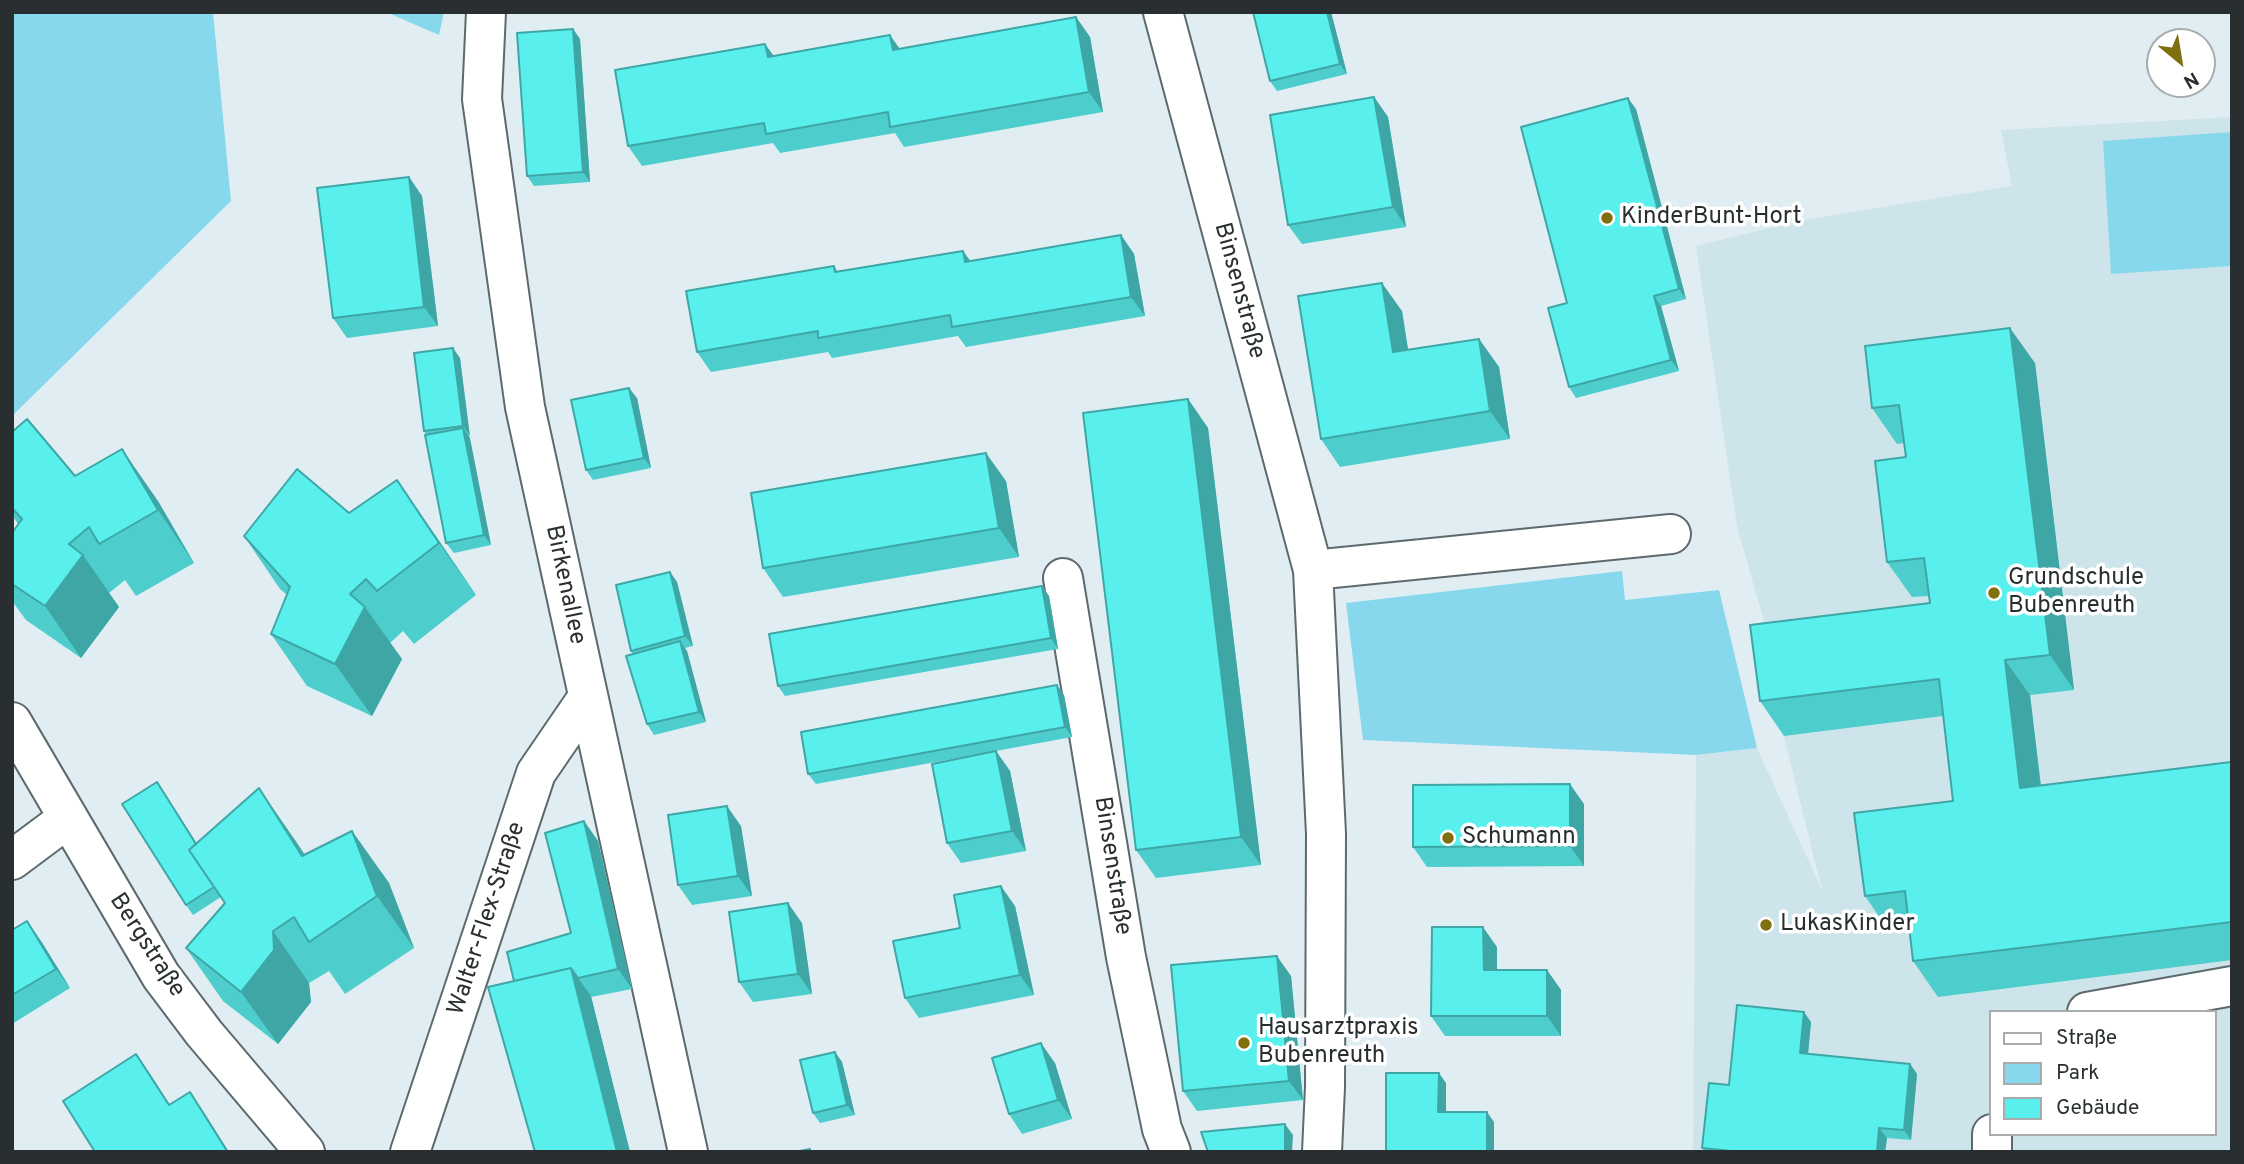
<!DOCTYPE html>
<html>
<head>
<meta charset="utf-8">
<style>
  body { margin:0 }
  #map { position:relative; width:2244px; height:1164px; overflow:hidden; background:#e0eef3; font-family:Overpass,sans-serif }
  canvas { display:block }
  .frame { position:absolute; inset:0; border:14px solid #292f30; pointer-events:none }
  .legend { position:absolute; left:1989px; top:1010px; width:228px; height:126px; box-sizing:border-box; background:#fff; border:2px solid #a9acac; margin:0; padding:9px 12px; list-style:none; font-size:21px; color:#292f30 }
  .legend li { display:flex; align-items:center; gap:14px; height:35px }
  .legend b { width:35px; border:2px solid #a9acac }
  .north { position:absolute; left:2146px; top:28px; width:70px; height:70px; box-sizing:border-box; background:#fff; border:2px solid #a9acac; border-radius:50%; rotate:150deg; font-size:19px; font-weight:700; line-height:28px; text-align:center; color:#292f30 }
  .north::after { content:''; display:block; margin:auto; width:24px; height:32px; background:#7f700f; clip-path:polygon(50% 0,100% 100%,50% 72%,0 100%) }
</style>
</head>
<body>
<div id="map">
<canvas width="2244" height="1164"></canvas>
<div class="frame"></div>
<ul class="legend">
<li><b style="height:9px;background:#fff"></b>Straße</li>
<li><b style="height:19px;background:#88d8ed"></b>Park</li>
<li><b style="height:19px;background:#59efed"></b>Gebäude</li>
</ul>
<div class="north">N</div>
</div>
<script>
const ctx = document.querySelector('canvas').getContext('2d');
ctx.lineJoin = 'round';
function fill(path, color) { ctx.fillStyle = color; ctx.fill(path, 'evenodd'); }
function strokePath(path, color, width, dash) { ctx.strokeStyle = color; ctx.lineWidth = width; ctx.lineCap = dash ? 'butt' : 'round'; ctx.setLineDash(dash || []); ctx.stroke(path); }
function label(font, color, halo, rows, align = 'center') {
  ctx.font = font + ' Overpass,sans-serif'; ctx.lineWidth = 7; ctx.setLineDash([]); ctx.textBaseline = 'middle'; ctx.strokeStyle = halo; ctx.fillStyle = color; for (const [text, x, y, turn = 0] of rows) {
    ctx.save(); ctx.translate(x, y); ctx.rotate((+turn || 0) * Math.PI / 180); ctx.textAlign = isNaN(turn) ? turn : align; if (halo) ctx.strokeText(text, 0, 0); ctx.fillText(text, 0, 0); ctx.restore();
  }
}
fill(new Path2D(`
  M2232,117V1152H1693L1696,755L1757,748L1822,890L1784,736L1775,660L1737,526L1696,246L1798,221L2012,186L2001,130ZM1990,1012H2214V1134H1990Z`), '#cde4ea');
fill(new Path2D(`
  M12,12H213L231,201L12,416Z
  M386,12H444L439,35Z
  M2232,132V266L2111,274L2103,141Z
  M1622,571L1625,600L1719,590L1757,748L1696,755L1363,740L1346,603Z`), '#88d8ed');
const street = new Path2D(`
  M486,12L482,99L525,407L688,1152
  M1163,12L1313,570L1326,834L1325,1087L1322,1152
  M1313,570L1671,534
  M1063,578L1126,957L1162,1129L1171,1152
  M12,722L161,976L204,1033L305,1152
  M12,860L67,819
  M2087,1012L2232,986
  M1992,1134V1152
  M410,1152L536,773L588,697`);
strokePath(street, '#5d6a6d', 42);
strokePath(street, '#fff', 38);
fill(new Path2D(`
  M1331,12L1347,74L1277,91L1270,81Z
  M1076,17L1090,37L1103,112L904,147L895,133L780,153L773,143L642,166L628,146L774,56L900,49Z
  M573,29L580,39L590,182L534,186L527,176Z
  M1374,97L1388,117L1406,227L1302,244L1288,225Z
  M1636,109L1686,299L1661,306L1679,371L1576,398L1569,387L1567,303Z
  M409,177L422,196L438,326L347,338L333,318Z
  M1121,235L1134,254L1145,316L966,347L958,336L832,358L828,352L711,372L697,352L834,266L838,272L963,251L970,261Z
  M1402,311L1408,350L1479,339L1499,367L1510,439L1340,467L1321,439Z
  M460,358L469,436L491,545L454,553L446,543L426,435L424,431Z
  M2035,363L2074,690L2030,695L2041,785L2231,762L2232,763V960L1938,997L1913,961L1909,928L1889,931L1865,896L1953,801L1943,716L1784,736L1760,701L1930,603L1929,596L1912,597L1887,562L1906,457L1904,443L1897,444L1872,408Z
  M637,398L651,468L593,480L586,470Z
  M1188,399L1208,428L1261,865L1156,878L1136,850Z
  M12,432L75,476L158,501L194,563L136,596L125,580L109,593L119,607L81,658L26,620L12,601V533L18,524L12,515Z
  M1006,481L1019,557L783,597L763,568Z
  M349,513L433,532L476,595L414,644L403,631L390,643L402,659L372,716L307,686L271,634L287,595L280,589L244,536Z
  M670,572L677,582L693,646L685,648L687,651L706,722L654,735L647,724L633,654L631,651Z
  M1042,586L1049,596L1058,649L785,696L778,686Z
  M1064,695L1072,737L816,784L808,774Z
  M996,751L1010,771L1026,851L961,863L947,843Z
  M164,792L197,844L295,840L305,855L352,831L389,883L414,948L345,994L329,971L309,983L311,1002L278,1044L223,1001L186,948L225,903L221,897L193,915L186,905Z
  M1584,804V866L1427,867L1413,847Z
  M584,821L598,841L632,989L591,997L630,1152H535L514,981L571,933Z
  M741,826L752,896L692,905L678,885Z
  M1015,906L1034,995L919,1018L905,998L960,928Z
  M802,923L812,994L753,1002L739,982Z
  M12,930L41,941L70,988L12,1024Z
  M1497,947V970H1547L1561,990V1036H1445L1431,1016Z
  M1291,976L1303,1100L1197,1111L1183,1091Z
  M1811,1022L1808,1054L1910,1064L1917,1074L1911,1140L1887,1138L1885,1152H1705L1702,1148L1729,1085Z
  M835,1052L842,1062L855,1115L820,1123L813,1113Z
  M1055,1063L1072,1119L1022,1134L1009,1114Z`), '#4dcecc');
fill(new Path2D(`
  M1327,12H1331L1347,74L1340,64Z
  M1076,17L1090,37L1103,112L1089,92Z
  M573,29L580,39L590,182L583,172Z
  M890,35L904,55L893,50Z
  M765,44L779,63L768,57Z
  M1374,97L1388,117L1406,227L1393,207Z
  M1628,98L1636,109L1686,299L1679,289Z
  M409,177L422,196L438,326L424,307Z
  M1121,235L1134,254L1145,316L1131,297Z
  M963,251L977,270L965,262Z
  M1382,283L1402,311L1413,381L1393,352Z
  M1654,296L1661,306L1679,371L1671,360Z
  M2010,328L2035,363L2074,690L2050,655Z
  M1479,339L1499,367L1510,439L1490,411Z
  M453,348L460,358L470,436L463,426Z
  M629,388L637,398L651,468L644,458Z
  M1188,399L1208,428L1261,865L1241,837Z
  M463,428L470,438L491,545L484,535Z
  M122,449L158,501L194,563L158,510Z
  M986,453L1006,481L1019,557L999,528Z
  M397,480L433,532L476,595L439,543Z
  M83,555L119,607L81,658L45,606Z
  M670,572L677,582L693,646L685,636Z
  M1042,586L1049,596L1058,649L1051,638Z
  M365,607L402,659L372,716L335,664Z
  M680,641L687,651L706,722L699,712Z
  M2005,660L2030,695L2045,823L2020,788Z
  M1057,685L1064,695L1072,737L1065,727Z
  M996,751L1010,771L1026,851L1012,831Z
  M1570,784L1584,804V866L1570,846Z
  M259,788L295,840L339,909L302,856Z
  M727,806L741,826L752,896L738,876Z
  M584,821L598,841L632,989L618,969Z
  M352,831L389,883L414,948L377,896Z
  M1001,886L1015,906L1034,995L1020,975Z
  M788,903L802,923L812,994L798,974Z
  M27,921L41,941L70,988L56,969Z
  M1483,927L1497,947V990L1484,970Z
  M273,931L309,983L311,1002L278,1044L241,992Z
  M1277,956L1291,976L1303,1100L1289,1081Z
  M571,968L591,996L630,1152H617Z
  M1547,970L1561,990V1036L1547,1016Z
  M1804,1012L1811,1022L1807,1063L1800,1053Z
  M1041,1043L1055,1063L1072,1119L1058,1100Z
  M835,1052L842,1062L855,1115L847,1105Z
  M136,1054L150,1074L183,1125L169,1105Z
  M1910,1064L1917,1074L1911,1140L1904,1130Z
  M1439,1073L1446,1083V1122L1438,1112Z
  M190,1092L203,1111L229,1152L227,1151Z
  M1487,1112L1494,1122V1152H1487Z
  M1285,1124L1293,1135L1292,1152H1285Z
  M1879,1128L1887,1138L1885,1152H1877Z`), '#3ea7a6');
const building = new Path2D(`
  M1253,12H1327L1340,64L1270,81Z
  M1076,17L1089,92L890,127L888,112L766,134L764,123L628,146L615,70L765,44L768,57L890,35L893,50Z
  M573,29L583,172L527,176L517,33Z
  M1374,97L1393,207L1288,225L1270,115Z
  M1628,98L1679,289L1654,296L1671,360L1569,387L1548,308L1567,303L1521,127Z
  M409,177L424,307L333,318L317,188Z
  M1121,235L1131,297L952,327L950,315L818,338V331L697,352L686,291L834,266L835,272L963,251L965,262Z
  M1382,283L1393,352L1479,339L1490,411L1321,439L1298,296Z
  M2010,328L2050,655L2005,660L2020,788L2231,762L2232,769V922L1913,961L1905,891L1865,896L1854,813L1953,801L1939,679L1760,701L1750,625L1930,603L1924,558L1887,562L1875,461L1906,457L1899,405L1872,408L1865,346Z
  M453,348L463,426L424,431L414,353Z
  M629,388L644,458L586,470L571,400Z
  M1188,399L1241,837L1136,850L1083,413Z
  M27,419L75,476L122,449L158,510L99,544L89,527L69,544L83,555L45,606L12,584V533L22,519L12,508V432Z
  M463,428L484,535L446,543L425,435Z
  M986,453L999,528L763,568L751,493Z
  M297,469L349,513L397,480L439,543L377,591L366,579L350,594L365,607L335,664L271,634L290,587L244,536Z
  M670,572L685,636L631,651L616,585Z
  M1042,586L1051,638L778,686L769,634Z
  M680,641L699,712L647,724L626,656Z
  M1057,685L1065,727L808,774L801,732Z
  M996,751L1012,831L947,843L932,764Z
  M157,782L196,844L189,850L214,887L186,905L122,804Z
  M1570,784V846L1413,847V785Z
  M259,788L302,856L352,831L377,896L309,942L294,917L273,931L274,950L241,992L186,948L225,903L189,850Z
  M727,806L738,876L678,885L668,815Z
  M584,821L618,969L578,978L571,968L514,981L507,952L571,933L545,833Z
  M1001,886L1020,975L905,998L893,941L960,928L954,895Z
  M788,903L798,974L739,982L729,912Z
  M27,921L56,969L12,995V930Z
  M1432,927H1483L1484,970H1547V1016H1431Z
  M1277,956L1289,1081L1183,1091L1171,965Z
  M571,968L617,1152H535L488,987Z
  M1737,1005L1804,1012L1800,1053L1910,1064L1904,1130L1879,1128L1877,1152H1741L1702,1148L1709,1083L1729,1085Z
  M1041,1043L1058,1100L1009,1114L992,1058Z
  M835,1052L847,1105L813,1113L800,1060Z
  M136,1054L169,1105L190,1092L227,1151L225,1152H95L63,1101Z
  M1386,1073H1439L1438,1112H1487V1152H1386Z
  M1285,1124V1152H1208L1201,1132Z
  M810,1149V1152H795Z`);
fill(building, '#59efed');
strokePath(building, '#3ea7a6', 2);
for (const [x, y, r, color] of [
  [1607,218,7,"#7f700f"],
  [1994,593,7,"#7f700f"],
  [1448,838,7,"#7f700f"],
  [1766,925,7,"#7f700f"],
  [1244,1043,7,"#7f700f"]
]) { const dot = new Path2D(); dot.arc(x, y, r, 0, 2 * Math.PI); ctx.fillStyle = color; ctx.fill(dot); strokePath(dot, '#fff', 2.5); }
label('24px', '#292f30', '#fff', [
  ["KinderBunt-Hort",1621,218],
  ["Grundschule",2008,579],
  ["Bubenreuth",2008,607],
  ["Schumann",1462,838],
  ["LukasKinder",1780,925],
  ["Hausarztpraxis",1258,1029],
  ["Bubenreuth",1258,1057]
], 'left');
label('24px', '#292f30', '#fff', [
  ["Binsenstraße",1238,291,75],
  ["Birkenallee",564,585,78],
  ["Binsenstraße",1111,866,81],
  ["Walter-Flex-Straße",488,919,-72],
  ["Bergstraße",146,946,57]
]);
</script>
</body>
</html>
